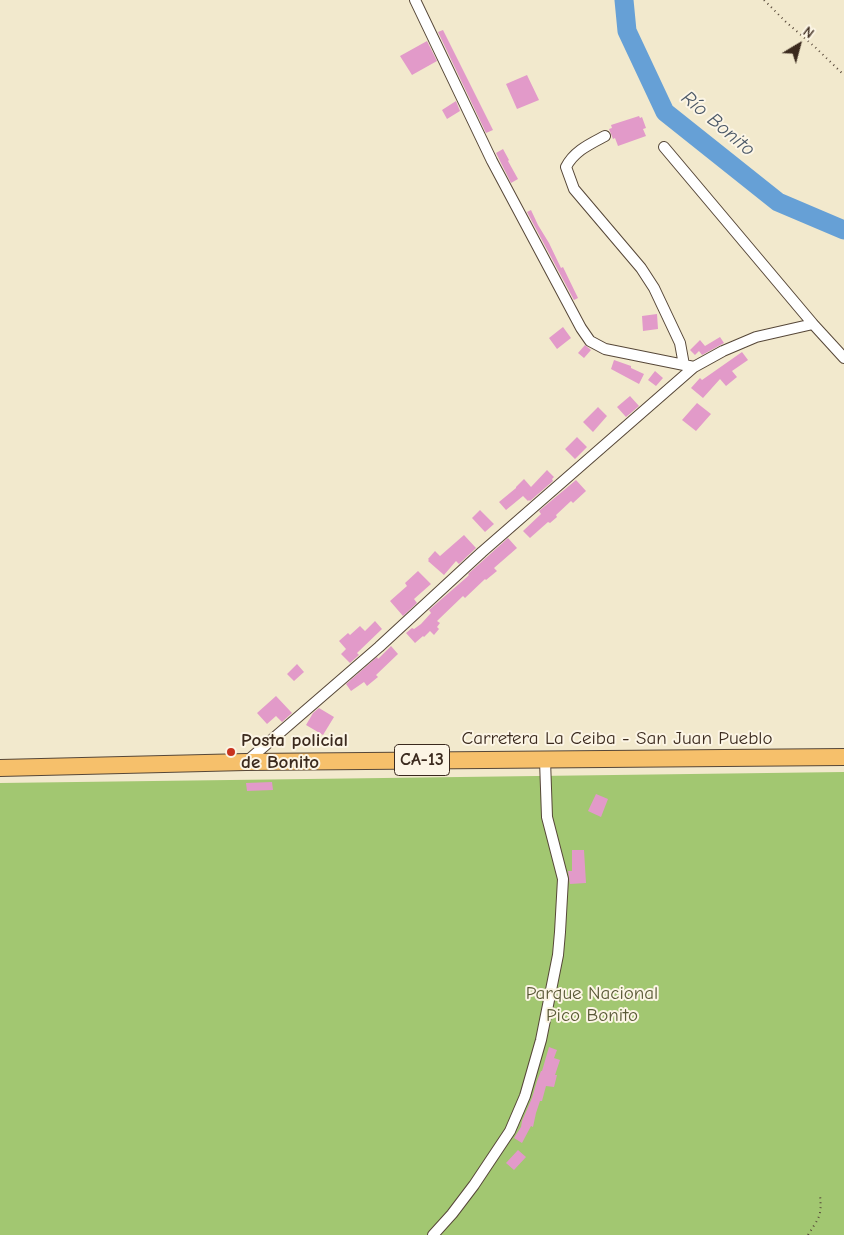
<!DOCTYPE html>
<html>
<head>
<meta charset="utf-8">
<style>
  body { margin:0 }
  #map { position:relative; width:844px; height:1235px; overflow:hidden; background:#f2e9cd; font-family:"Comic Neue",sans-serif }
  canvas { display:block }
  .north { position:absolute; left:774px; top:20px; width:50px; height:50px; -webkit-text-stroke:4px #fcf5e5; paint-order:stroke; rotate:37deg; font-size:14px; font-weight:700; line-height:20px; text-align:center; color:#3b2a1e }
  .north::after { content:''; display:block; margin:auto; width:18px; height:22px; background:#3b2a1e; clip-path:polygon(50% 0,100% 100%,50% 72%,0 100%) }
</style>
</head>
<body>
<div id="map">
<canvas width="844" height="1235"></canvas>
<div class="north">N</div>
</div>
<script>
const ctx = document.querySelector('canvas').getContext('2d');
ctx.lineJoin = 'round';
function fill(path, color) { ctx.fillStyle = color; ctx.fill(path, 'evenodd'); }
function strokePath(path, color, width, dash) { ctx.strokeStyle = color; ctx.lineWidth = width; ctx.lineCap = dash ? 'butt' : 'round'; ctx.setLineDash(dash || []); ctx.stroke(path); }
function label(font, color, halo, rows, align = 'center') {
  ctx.font = font + ' "Comic Neue",sans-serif'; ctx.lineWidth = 4; ctx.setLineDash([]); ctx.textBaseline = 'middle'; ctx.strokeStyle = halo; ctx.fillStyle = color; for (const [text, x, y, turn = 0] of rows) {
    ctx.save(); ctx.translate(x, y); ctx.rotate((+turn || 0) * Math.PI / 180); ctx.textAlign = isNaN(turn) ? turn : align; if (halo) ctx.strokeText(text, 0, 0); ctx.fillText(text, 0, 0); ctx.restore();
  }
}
fill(new Path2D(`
  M844,772V1235H0V783Z`), '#a2c771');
strokePath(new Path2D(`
  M624,0L627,31L665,112L778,202L844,230`), '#66a0d6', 19);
fill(new Path2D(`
  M443,30L493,130L486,133L438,32Z
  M427,41L437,61L412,75L400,56Z
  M527,75L539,100L517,109L506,84Z
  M456,101L460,111L447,119L442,110Z
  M639,116L640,118L642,117L646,128L643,129L646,136L618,146L615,138L613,139L609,129L612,128L611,125Z
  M503,149L509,160L508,161L518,179L511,183L496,153Z
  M531,210L538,225L549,243L561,268L563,267L578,298L574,300L527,212Z
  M657,314L658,329L643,331L642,316Z
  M563,327L571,338L557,349L549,338Z
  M720,337L724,343L702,355L699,351L695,355L690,350L700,340L705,346Z
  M585,345L591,350L584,358L578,353Z
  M742,352L748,360L732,371L737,377L726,386L720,379L703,398L691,388L700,378L702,380Z
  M614,360L631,366V368L644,374L639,384L611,369Z
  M655,371L663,378L656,386L648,380Z
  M630,396L639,406L626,417L617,407Z
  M697,403L711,414L696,431L682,420Z
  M598,407L607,416L593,432L583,422Z
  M577,437L587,447L575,459L565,449Z
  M547,470L554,477L552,479L553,481L530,501L529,500L528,501L523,496L506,510L499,502L516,488V487L524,479L531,487Z
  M576,480L586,491L573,503L571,501L556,515L557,517L550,523L548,522L530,538L523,531L541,514L539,511Z
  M480,510L494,524L485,532L472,518Z
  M464,535L476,548L459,564L456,561L444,575L428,561L429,560L428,559L435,551L440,556Z
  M508,538L517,548L494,568L497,571L486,580L485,579L465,598L463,596L437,621L440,623L437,627L439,629L434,635L430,631L424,637L423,636L415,643L406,633L412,628L414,629L421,624L431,613L429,610L467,577L469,575L468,574Z
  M418,571L431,584L414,599L417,603L403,616L390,601L407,586L405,583Z
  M375,621L382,629L357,653L359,655L350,663L341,654L346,649L339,641L348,633L350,635L360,626L365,631Z
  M391,646L398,654L376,675L378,677L367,686L364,682L351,691L346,684L377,657L378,659Z
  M297,664L304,672L294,681L287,674Z
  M276,696L292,713L282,722L276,716L267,724L257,713Z
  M319,708L334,717L323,735L306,725L313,713Z
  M272,782L273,790L247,791L246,783Z
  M596,794L608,799L601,817L588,811Z
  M572,850H584L586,883L570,884L568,871H572Z
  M549,1047L557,1050L554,1058L560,1060L555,1075H557L554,1087L546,1086L542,1101H540L536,1113L533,1127L531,1126L522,1143L514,1138L521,1127L522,1121L532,1098L537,1081L541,1071H542Z
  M518,1150L526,1157L514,1170L506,1163Z`), '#e29ac9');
const street = new Path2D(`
  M415,0L492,161L581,328L590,341L605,349L694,367
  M605,136C590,144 574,151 566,167L574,189L641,268L654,288L680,343L684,365
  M664,147L813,324L844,358
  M246,762L379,647L482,552L694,367L723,351L756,337L813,324
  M433,1235L452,1214L474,1185L510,1131L525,1096L541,1040L558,955L560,932L563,879L547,817L545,760`);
const primary = new Path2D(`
  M0,768L246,762L844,757`);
strokePath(street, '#564738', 12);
strokePath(primary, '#564738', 18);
strokePath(new Path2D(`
  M764,0L786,22L816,48L844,75
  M808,1235C819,1217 822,1217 820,1195`), '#564738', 2, [1, 4]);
strokePath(street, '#fff', 10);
strokePath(primary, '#f6c06b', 16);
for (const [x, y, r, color] of [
  [231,752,5,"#c8321e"]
]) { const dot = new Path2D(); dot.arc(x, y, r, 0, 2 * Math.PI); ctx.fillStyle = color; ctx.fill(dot); strokePath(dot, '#fcf5e5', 2); }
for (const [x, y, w] of [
  [422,760,55]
]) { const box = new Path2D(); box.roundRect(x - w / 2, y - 15.5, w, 31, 4); ctx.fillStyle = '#fcf5e5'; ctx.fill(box); strokePath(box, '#3b2a1e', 1); }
label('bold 18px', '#3b2a1e', null, [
  ["CA-13",422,760]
]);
label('19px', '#3b2a1e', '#fcf5e5', [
  ["Carretera La Ceiba - San Juan Pueblo",617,739]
]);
label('bold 19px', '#3b2a1e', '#fcf5e5', [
  ["Posta policial",241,741],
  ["de Bonito",241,763]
], 'left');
label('19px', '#5a5937', '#fcf5e5', [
  ["Parque Nacional",592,994],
  ["Pico Bonito",592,1016]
]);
label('italic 20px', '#4c5968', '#fcf5e5', [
  ["Río Bonito",718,124,40]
]);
</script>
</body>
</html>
